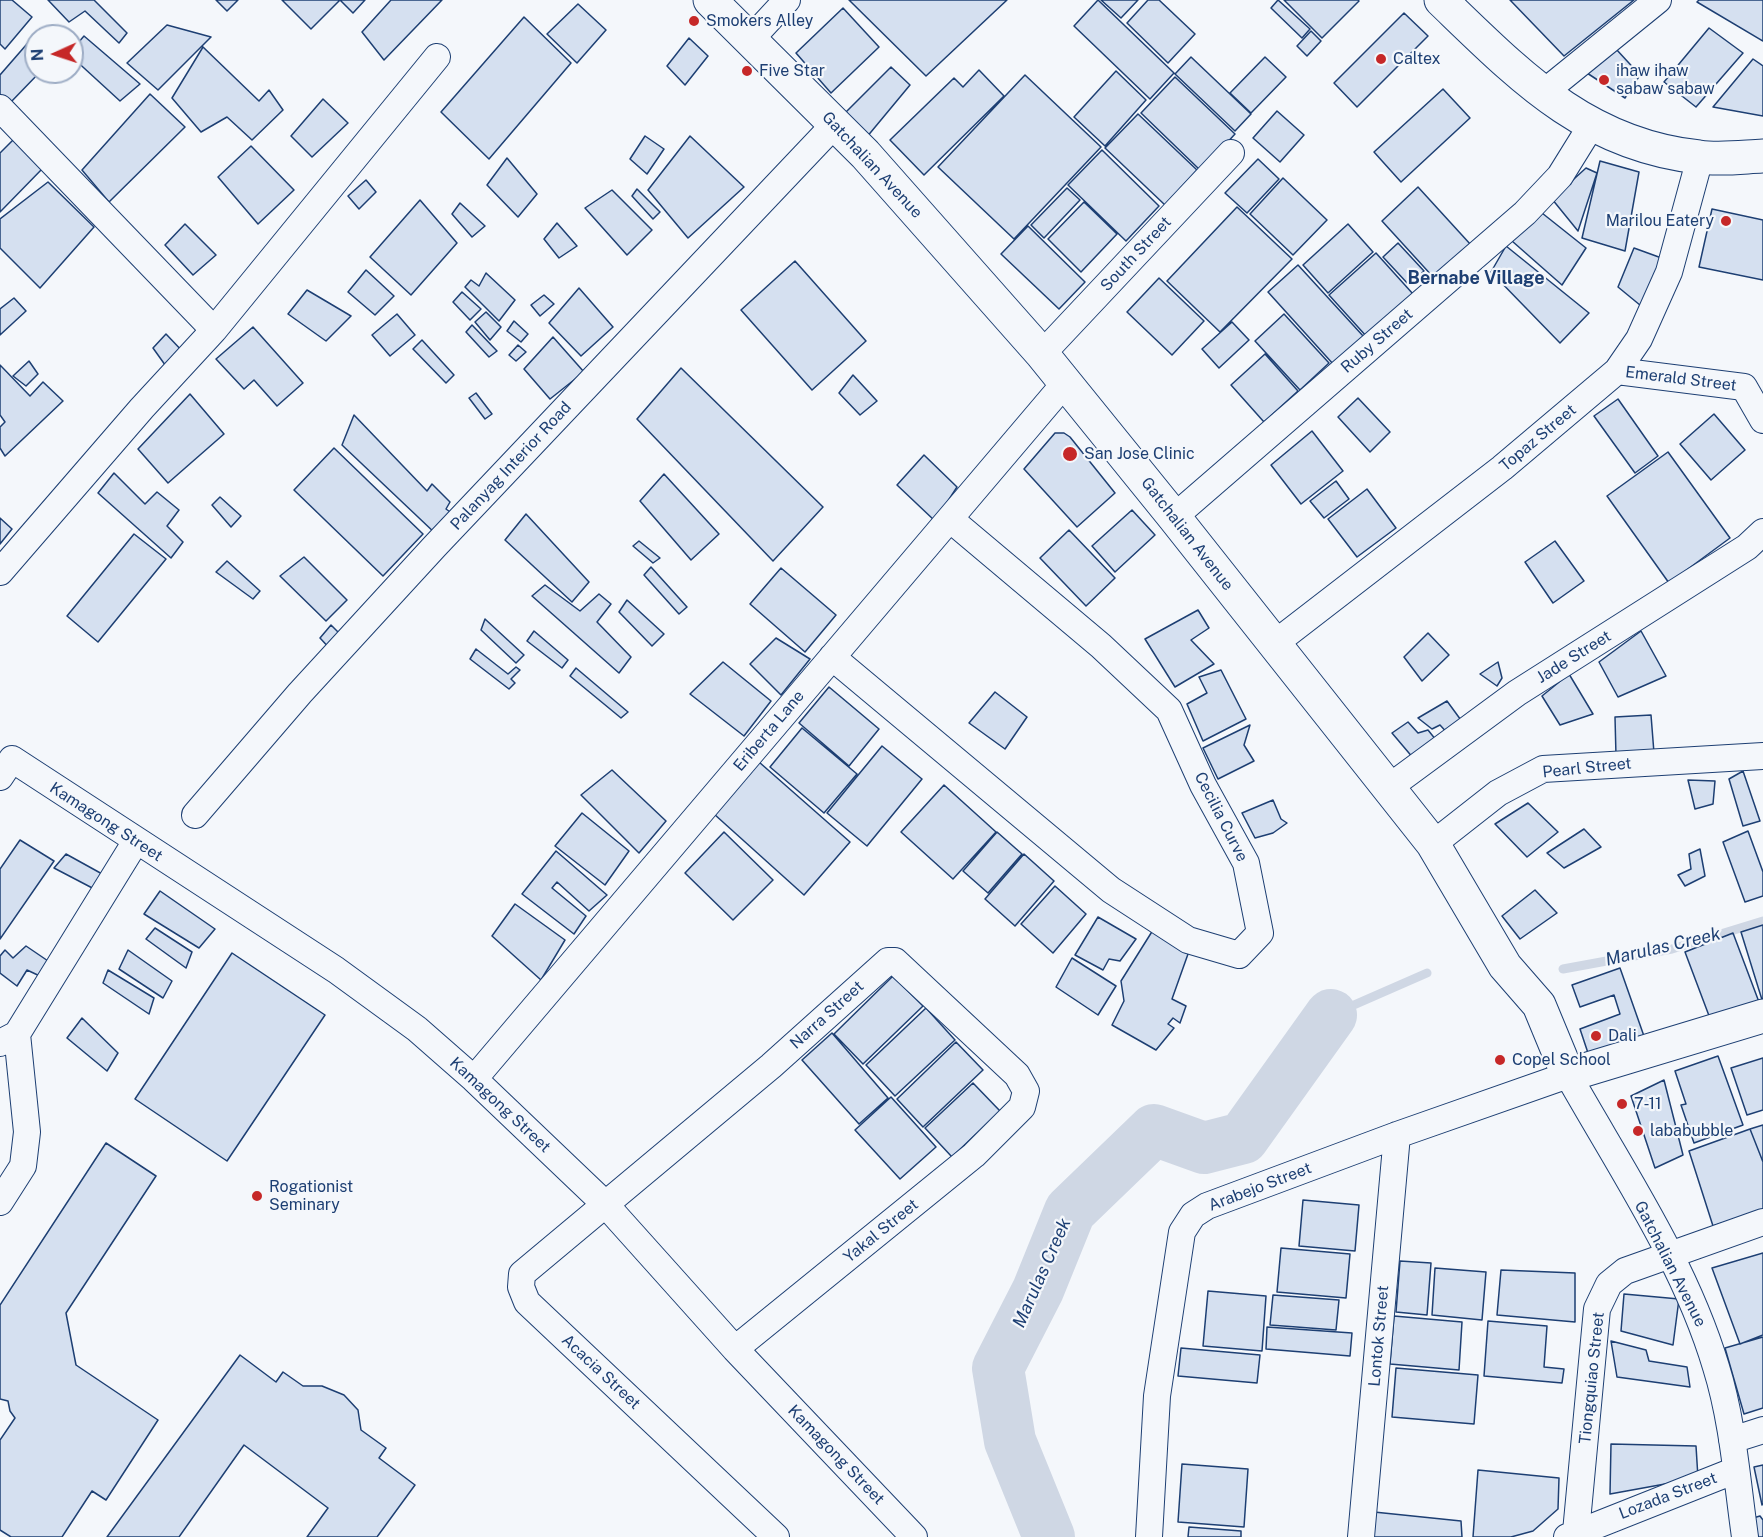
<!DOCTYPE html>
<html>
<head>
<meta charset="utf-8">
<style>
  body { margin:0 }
  #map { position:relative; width:1763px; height:1537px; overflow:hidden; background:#f4f7fb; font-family:"Public Sans",sans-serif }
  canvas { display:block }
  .north { position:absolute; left:24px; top:24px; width:60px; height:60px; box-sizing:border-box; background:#f4f7fb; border:2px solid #9eadc5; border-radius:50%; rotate:267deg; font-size:16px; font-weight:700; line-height:24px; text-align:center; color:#1d3f73 }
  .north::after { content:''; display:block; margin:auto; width:21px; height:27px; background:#c62828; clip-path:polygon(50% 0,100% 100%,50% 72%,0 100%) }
</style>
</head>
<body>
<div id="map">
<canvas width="1763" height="1537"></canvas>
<div class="north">N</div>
</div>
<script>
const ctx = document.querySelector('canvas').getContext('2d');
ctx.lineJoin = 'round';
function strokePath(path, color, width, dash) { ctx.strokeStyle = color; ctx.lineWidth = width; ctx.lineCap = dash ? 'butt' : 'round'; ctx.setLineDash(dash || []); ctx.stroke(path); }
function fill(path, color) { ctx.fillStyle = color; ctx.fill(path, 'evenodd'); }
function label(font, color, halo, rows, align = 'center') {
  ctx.font = font + ' "Public Sans",sans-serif'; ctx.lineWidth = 4.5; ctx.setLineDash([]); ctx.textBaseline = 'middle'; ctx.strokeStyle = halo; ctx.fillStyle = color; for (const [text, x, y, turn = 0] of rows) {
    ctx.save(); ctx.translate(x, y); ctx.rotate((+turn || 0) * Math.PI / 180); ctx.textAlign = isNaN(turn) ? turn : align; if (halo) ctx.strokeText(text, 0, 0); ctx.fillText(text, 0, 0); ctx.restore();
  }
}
strokePath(new Path2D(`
  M1563,969L1672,949L1763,921
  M1331,1015L1427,973`), '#cfd7e4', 9);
strokePath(new Path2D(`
  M1049,1537L1010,1441L998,1368L1038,1290L1070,1211L1154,1130L1204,1148L1243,1138L1331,1015`), '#cfd7e4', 52);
const building = new Path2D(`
  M0,0H12L32,17L5,49L0,44Z
  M48,0H94L127,33L119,43L85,11L69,22Z
  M216,0H238L227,11Z
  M282,0H340L311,29Z
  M340,0H365L353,13Z
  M391,0H442L384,60L362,32Z
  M849,0H1007L926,76Z
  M1098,0L1174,73L1150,99L1074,26Z
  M1101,0H1138L1121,18Z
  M1148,0H1159L1195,34L1168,63L1127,23Z
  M1278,0L1310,29L1302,38L1271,8Z
  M1284,0H1358L1359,1L1322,38Z
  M1510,0H1634L1564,56Z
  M1699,0H1763V41L1697,2Z
  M578,4L606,30L577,63L547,34Z
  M843,8L879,47L831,93L796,53Z
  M1404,13L1428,36L1357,107L1334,83Z
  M524,17L571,63L489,159L441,112Z
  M167,25L211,37L158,90L127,63Z
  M1709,28L1743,53L1696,107L1664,82Z
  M40,29L46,36H36V72H40L9,104L0,94V75Z
  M1311,31L1321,41L1307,56L1297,46Z
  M84,36L140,84L120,101L72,57V50Z
  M689,38L708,56L685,85L667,66Z
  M203,47L259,101L269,90L283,110L252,140L227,117L201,132L172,98Z
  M1616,49L1640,75L1625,98L1587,73Z
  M1191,57L1251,114L1235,131L1175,74Z
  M1265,57L1286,77L1251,113L1230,93Z
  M1753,59L1763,66V116L1713,107Z
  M891,67L910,85L866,138L845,113Z
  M979,70L1004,96L924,175L890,140L954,78L963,87Z
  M1116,71L1146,100L1105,146L1074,117Z
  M1025,75L1101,147L1014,239L938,167Z
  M1175,77L1235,134L1201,171L1141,113Z
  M1443,89L1470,118L1401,182L1374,152Z
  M150,94L185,127L109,202L82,170Z
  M323,99L348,123L312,157L291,136Z
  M1277,111L1304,135L1280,162L1253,138Z
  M1138,114L1197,170L1165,205L1105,148Z
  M645,136L664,149L647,174L630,159Z
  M690,136L744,187L688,238L648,190Z
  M14,139L43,168L0,212V153Z
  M251,146L294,190L258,224L218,177Z
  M1102,150L1159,206L1126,241L1068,185Z
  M507,158L537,194L518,217L487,185Z
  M1258,159L1279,179L1247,213L1225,193Z
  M1600,161L1639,172L1625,251L1582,238Z
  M1586,168L1597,173L1578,231L1552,199Z
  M1283,178L1327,220L1293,255L1250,214Z
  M366,180L376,192L359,209L348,196Z
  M48,182L94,227L40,288L0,248V219Z
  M1418,187L1471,245L1434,278L1382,221Z
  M1067,188L1080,200L1044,238L1031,225Z
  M637,189L660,212L653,219L632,196Z
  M612,190L652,230L627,255L585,208Z
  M420,200L457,243L411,295L370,257Z
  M1084,202L1117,234L1081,272L1048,239Z
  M460,203L485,226L472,237L452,214Z
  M1237,207L1292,259L1220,332L1167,281Z
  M1712,209L1763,220V280L1699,267Z
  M1542,213L1586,248L1562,285L1512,241Z
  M557,223L577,246L559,258L544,239Z
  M185,224L216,255L193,275L165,245Z
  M1348,224L1373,252L1328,293L1303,265Z
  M1028,226L1085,282L1059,309L1001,254Z
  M1398,243L1424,271L1409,285L1383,257Z
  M1506,246L1589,313L1560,343L1491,272Z
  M1634,248L1667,260L1646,310L1618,287Z
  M1376,253L1413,294L1367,337L1329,295Z
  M795,261L866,341L812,390L741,310Z
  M1298,265L1364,337L1334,365L1268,292Z
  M366,270L394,296L375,315L348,292Z
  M486,273L515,300L499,321L465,287L471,280L479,286Z
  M1159,278L1204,321L1172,355L1127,312Z
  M579,288L613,327L581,356L549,323Z
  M307,290L351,316L326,341L288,314Z
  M462,292L481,309L470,320L453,302Z
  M544,295L554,304L540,316L531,305Z
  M14,298L26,311L0,335V309Z
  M486,312L501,327L490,340L475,322Z
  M397,314L415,335L390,356L372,335Z
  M1284,314L1329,363L1300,390L1255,341Z
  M514,321L528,334L521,342L507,331Z
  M1232,322L1249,340L1219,368L1202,349Z
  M472,325L497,351L489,357L466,332Z
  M253,327L303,383L277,406L254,380L244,389L216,359Z
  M166,334L186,355L168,369L153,348Z
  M553,337L584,372L550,399L524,369Z
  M422,340L454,375L446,383L413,349Z
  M518,345L526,352L516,361L509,355Z
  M1265,354L1298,391L1264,422L1231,385Z
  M29,361L38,374L26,386L13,376Z
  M0,365L30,396L43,382L63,401L5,456L0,448V427L5,422L0,415Z
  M681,368L823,507L773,561L637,419Z
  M853,375L877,401L860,415L839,393Z
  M476,393L492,414L485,419L469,398Z
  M190,394L224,434L168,483L138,449Z
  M1358,398L1390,432L1370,452L1338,417Z
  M1618,399L1658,456L1635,473L1594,416Z
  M1714,414L1745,450L1711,480L1680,444Z
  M354,415L427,491L432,484L450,502L446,509L453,514L437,535L342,445Z
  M1312,431L1343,471L1301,504L1271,465Z
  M1055,433H1064L1070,437L1115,493L1077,527L1024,469Z
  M334,448L423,534L383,576L294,490Z
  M1668,452L1730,538L1669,583L1607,496Z
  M924,455L957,487L935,521L897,485Z
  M114,473L145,504L157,492L179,510L167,526L183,542L171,558L98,493Z
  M664,474L719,534L691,560L640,501Z
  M1336,481L1349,499L1324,518L1310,501Z
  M1367,489L1396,528L1357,557L1328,519Z
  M220,497L241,516L231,527L212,505Z
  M1132,510L1155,535L1115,572L1092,546Z
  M526,514L589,582L572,602L505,540Z
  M0,518L12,529L0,544Z
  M1069,530L1115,578L1086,606L1040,558Z
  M134,534L166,559L98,642L67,616Z
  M639,541L660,558L653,563L633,546Z
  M1555,541L1584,581L1553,603L1525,562Z
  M304,557L347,600L326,621L280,576Z
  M227,561L260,591L253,599L216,572Z
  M651,567L687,607L679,614L644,575Z
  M781,568L836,615L805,652L750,604Z
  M545,585L580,611L599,594L611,604L597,622L631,657L619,673L532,596Z
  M627,600L664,634L652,646L619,612Z
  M1198,610L1209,628L1191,640L1214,664L1175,687L1145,639Z
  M485,619L524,655L516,663L481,630Z
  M331,625L344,638L333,652L320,638Z
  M534,631L568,660L562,668L527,641Z
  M1641,631L1666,676L1618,697L1599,662Z
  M1428,633L1449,655L1422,681L1404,657Z
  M776,638L810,659L781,695L750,664Z
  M476,649L508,674L516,667L520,670L511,679L515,683L509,689L470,659Z
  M723,662L771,701L744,736L690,694Z
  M1498,662L1502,678L1497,686L1480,674Z
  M576,668L628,712L621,718L570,676Z
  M1221,670L1246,719L1203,741L1187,704L1207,693L1199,677Z
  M1569,674L1593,714L1560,725L1542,696Z
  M829,687L879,729L849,766L799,723Z
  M995,692L1027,717L1005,749L969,723Z
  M1447,701L1466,727L1450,736L1440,725L1432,729L1418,718Z
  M1651,715L1654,753L1616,756L1615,717Z
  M1408,722L1418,733L1428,730L1440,745L1414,759L1392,733Z
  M1250,725L1244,745L1254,761L1218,779L1203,748Z
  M802,728L857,774L824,813L770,767Z
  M882,746L922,779L867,846L827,813Z
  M759,762L850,842L804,895L714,814Z
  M612,770L666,821L639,853L581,795Z
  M1743,771L1760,821L1743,826L1729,779Z
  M1688,780L1715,781L1713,804L1695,809Z
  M944,785L996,832L953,879L901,832Z
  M1273,800L1281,819L1287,823L1273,833L1255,838L1242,813Z
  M1528,803L1558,832L1527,857L1495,824Z
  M582,813L629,851L605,885L555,846Z
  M1584,829L1601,847L1564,868L1547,853Z
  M1748,831L1763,872V896L1745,902L1723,842Z
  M724,832L773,880L733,920L685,873Z
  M997,832L1022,854L988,893L963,871Z
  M20,840L54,861L0,939V869Z
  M1700,849L1705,876L1685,886L1678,875L1691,869L1689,854Z
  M556,851L607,895L589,911L557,882L552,888L586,916L574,934L522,894Z
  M66,854L104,875L98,891L54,868Z
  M1024,854L1054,881L1015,926L985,899Z
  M1055,886L1086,914L1053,953L1021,924Z
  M1535,890L1557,913L1520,939L1502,916Z
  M160,891L215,929L199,948L144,914Z
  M515,904L565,940L541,980L492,936Z
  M1098,917L1136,939L1120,961L1109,959L1103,970L1075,955Z
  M1763,925V1003L1741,932Z
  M155,928L192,952L186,968L146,939Z
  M1153,930L1188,954L1172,999L1186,1006L1180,1023L1173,1018L1168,1024L1174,1028L1156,1050L1112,1025L1124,1001L1121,981Z
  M1733,933L1762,1010L1714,1029L1685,952Z
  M26,946L54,965L44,978L27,970L17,986L0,973V956L5,950L13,958Z
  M128,950L172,981L163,998L119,969Z
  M232,953L325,1015L227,1161L135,1099Z
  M1072,958L1116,986L1098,1015L1056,987Z
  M1620,968L1645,1039L1590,1059L1580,1029L1620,1014L1614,995L1580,1007L1572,985Z
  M108,970L154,998L149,1014L103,983Z
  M893,976L923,1006L863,1064L834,1034Z
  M926,1008L955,1040L895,1096L866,1065Z
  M82,1018L118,1053L107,1071L67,1038Z
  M832,1033L888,1098L859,1124L802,1060Z
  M956,1042L983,1070L923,1127L897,1099Z
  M1718,1056L1743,1125L1694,1143L1681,1105L1686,1104L1675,1071Z
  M1763,1058V1110L1747,1115L1731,1068Z
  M1664,1080L1683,1155L1655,1168L1631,1096Z
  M973,1083L1000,1111L952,1157L925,1128Z
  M891,1097L936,1147L900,1179L855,1130Z
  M1763,1125V1162L1750,1129Z
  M1750,1129L1763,1162V1210L1713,1226L1689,1151Z
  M106,1143L156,1176L66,1313L76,1365L158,1420L106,1500L92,1491L62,1537H11L0,1530V1440L15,1418L10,1411L8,1401L0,1399V1305Z
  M1303,1200L1359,1205L1355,1251L1299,1246Z
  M1281,1248L1350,1254L1346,1298L1277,1292Z
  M1763,1253V1335L1740,1344L1712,1268Z
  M1400,1261L1431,1263L1427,1315L1396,1312Z
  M1435,1268L1486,1272L1482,1320L1432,1315Z
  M1501,1270L1575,1273V1322L1497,1315Z
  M1208,1291L1266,1296L1262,1351L1203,1346Z
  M1624,1294L1679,1299L1673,1345L1621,1331Z
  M1273,1295L1339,1300L1336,1330L1270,1325Z
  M1394,1316L1462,1322L1459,1370L1390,1364Z
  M1488,1321L1547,1326L1544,1367L1564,1369L1562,1383L1484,1376Z
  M1267,1327L1352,1333L1350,1356L1266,1349Z
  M1763,1337V1408L1744,1414L1725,1348Z
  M1611,1341L1646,1350L1649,1361L1687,1367L1690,1387L1617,1377Z
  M1181,1348L1260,1355L1257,1383L1178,1376Z
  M240,1355L276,1382L283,1372L303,1386H322L344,1395L358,1410L361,1430L386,1448L379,1458L415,1485L377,1537H307L328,1508L244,1445L179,1537H107Z
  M1396,1368L1478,1375L1474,1424L1392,1417Z
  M1611,1444L1696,1446L1698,1478L1610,1494Z
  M1182,1464L1248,1469L1244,1527L1178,1522Z
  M1763,1465V1504L1762,1505L1754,1467Z
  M1478,1470L1559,1478L1558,1509L1533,1531L1511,1537H1473Z
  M1374,1512L1461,1521L1462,1537H1373Z
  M1760,1516L1763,1520V1537H1758L1753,1518Z
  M1189,1527L1241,1531V1537H1188Z`);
fill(building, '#d5e0f0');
strokePath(building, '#1d3f73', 1.5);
const minor = new Path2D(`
  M750,40L787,0
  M1542,94L1658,0
  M0,108L214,330
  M1042,354L1231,153
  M1617,371L1744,387L1763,420
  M1174,517L1525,213L1560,176L1591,126
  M0,572L142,408L214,330L437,57
  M1274,644L1502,468L1617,371L1639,339L1669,272L1700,158
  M832,657L1111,890L1188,940L1239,955L1260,933L1246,863L1203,785L1169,710L1101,646L950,519
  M0,777L12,759L336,970L417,1029L474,1079L605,1204L735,1349L914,1537
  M1388,788L1517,693L1747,547L1763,532
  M195,815L300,693L435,546L835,124
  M1433,844L1498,793L1543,769L1763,756
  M0,1043L17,1034L136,841
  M474,1079L1065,383
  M0,1202L23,1166L27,1132L17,1034
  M735,1349L974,1155L1022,1107L1026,1091L1017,1075L895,961H888L771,1066L522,1274L521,1287L527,1302L776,1537
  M1732,1440L1763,1430
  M1576,1532L1597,1309L1609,1284L1625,1271L1763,1222
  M1149,1537L1157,1396L1182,1232L1193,1215L1207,1206L1397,1135L1568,1075C1621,1169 1685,1263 1716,1367C1733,1421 1737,1481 1745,1537
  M1361,1537L1397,1135
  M1567,1537L1736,1470`);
const tertiary = new Path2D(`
  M710,0L865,154L1042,354L1174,517L1433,844L1505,966L1539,1005L1568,1075
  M1568,1075L1763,1016`);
const secondary = new Path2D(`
  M1441,0C1519,75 1585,145 1699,157C1719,160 1742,157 1763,156`);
strokePath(minor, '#1d3f73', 28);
strokePath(tertiary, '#1d3f73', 35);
strokePath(secondary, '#1d3f73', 35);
strokePath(minor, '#f4f7fb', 26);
strokePath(tertiary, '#f4f7fb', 33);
strokePath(secondary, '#f4f7fb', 33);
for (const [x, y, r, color] of [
  [694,21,6,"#c62828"],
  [1381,59,6,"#c62828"],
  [747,71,6,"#c62828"],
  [1604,80,6,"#c62828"],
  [1726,221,6,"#c62828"],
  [1070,454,8,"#c62828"],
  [1596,1036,6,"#c62828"],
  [1500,1060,6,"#c62828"],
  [1622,1104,6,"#c62828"],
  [1638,1131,6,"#c62828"],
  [257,1196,6,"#c62828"]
]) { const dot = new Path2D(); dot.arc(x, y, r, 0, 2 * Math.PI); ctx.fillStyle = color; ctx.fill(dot); strokePath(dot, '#f4f7fb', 2); }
label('16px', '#1d3f73', '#f4f7fb', [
  ["Smokers Alley",706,21],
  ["Caltex",1393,59],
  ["Five Star",759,71],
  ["ihaw ihaw",1616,71],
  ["sabaw sabaw",1616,89],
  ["Marilou Eatery",1714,221,"right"],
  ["San Jose Clinic",1084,454],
  ["Dali",1608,1036],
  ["Copel School",1512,1060],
  ["7-11",1634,1104],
  ["lababubble",1650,1131],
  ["Rogationist",269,1187],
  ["Seminary",269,1205]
], 'left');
label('16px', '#1d3f73', '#f4f7fb', [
  ["Gatchalian Avenue",872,165,47],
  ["South Street",1136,254,-47],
  ["Ruby Street",1377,341,-41],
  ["Emerald Street",1681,379,7],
  ["Topaz Street",1538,438,-40],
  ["Palanyag Interior Road",511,466,-47],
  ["Gatchalian Avenue",1187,534,52],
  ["Jade Street",1574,657,-32],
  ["Eriberta Lane",769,731,-50],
  ["Pearl Street",1587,768,-6],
  ["Cecilia Curve",1221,817,63],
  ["Kamagong Street",106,822,33],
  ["Narra Street",827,1015,-42],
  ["Kamagong Street",500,1105,43],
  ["Arabejo Street",1260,1187,-21],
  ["Yakal Street",881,1231,-39],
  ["Gatchalian Avenue",1670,1264,63],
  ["Lontok Street",1379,1336,-85],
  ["Acacia Street",601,1372,43],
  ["Tiongquiao Street",1592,1378,-84],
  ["Kamagong Street",836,1455,46],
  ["Lozada Street",1668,1496,-21]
]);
label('bold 18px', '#1d3f73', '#f4f7fb', [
  ["Bernabe Village",1476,278]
]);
label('italic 18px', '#1d3f73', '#f4f7fb', [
  ["Marulas Creek",1663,947,-13],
  ["Marulas Creek",1042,1273,-66]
]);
</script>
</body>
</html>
